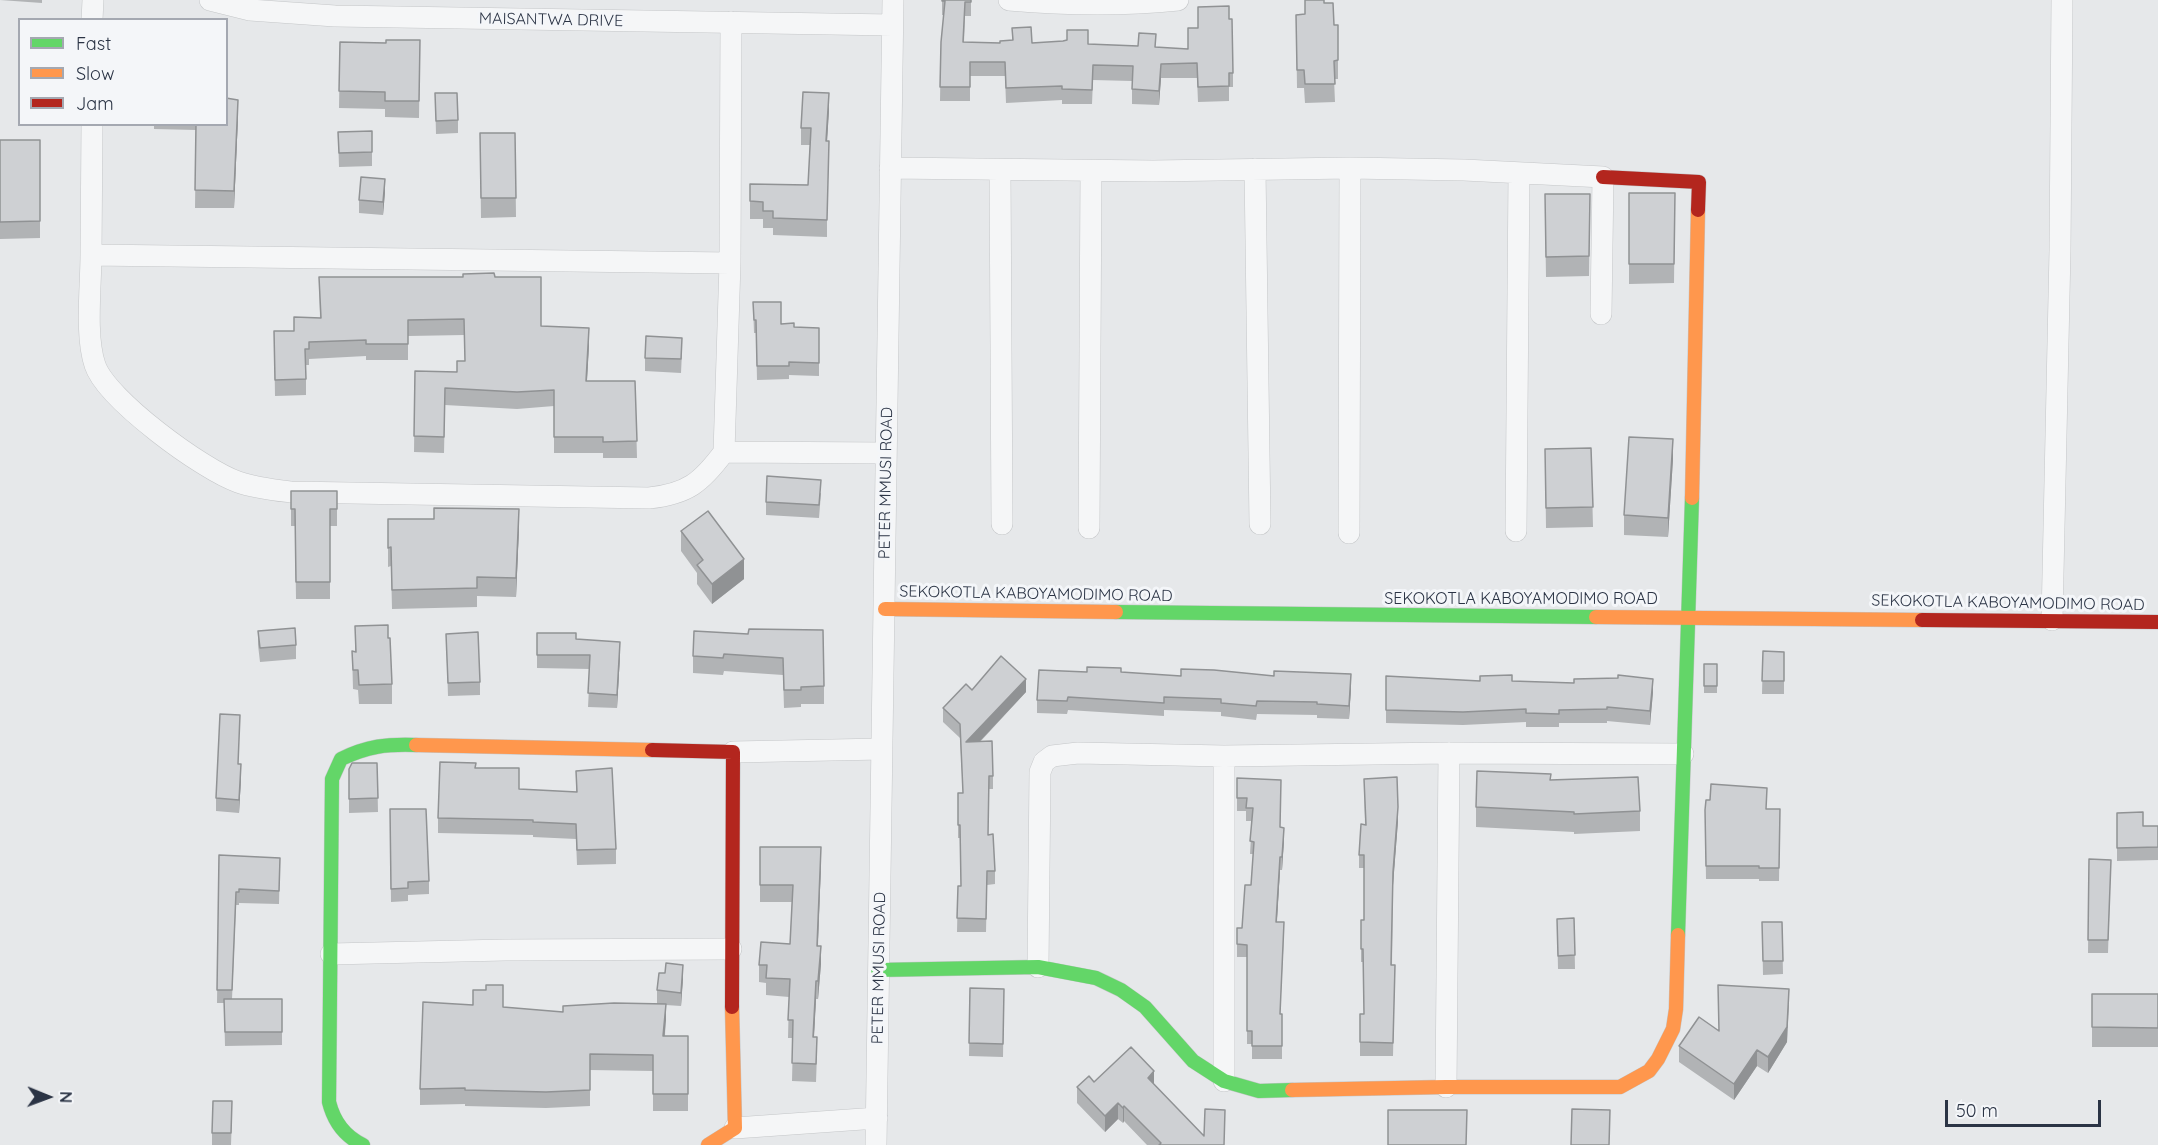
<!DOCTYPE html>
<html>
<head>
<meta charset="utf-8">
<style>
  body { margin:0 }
  #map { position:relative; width:2158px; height:1145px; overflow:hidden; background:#e6e8ea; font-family:Quicksand,sans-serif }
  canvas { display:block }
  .legend { position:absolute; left:18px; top:18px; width:210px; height:108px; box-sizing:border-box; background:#f4f6f9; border:2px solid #a4a8b1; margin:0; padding:8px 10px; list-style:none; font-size:18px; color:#2b3445 }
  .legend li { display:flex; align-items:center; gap:12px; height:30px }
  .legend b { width:30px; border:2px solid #a4a8b1 }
  .north { position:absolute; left:18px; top:1067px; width:60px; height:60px; -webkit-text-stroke:4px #f4f6f9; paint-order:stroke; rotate:91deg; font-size:16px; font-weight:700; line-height:24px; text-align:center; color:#2b3445 }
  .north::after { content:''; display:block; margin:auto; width:21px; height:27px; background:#2b3445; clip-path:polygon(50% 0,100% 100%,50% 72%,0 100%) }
  .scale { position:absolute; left:1945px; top:1100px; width:156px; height:27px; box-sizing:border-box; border:3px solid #2b3445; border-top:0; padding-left:8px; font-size:18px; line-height:21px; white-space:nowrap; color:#2b3445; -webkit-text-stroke:4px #f4f6f9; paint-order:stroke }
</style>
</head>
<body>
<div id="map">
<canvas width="2158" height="1145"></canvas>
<ul class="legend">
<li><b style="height:8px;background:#63d668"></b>Fast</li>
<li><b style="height:8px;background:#ff974d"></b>Slow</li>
<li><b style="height:8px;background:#b3261e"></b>Jam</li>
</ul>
<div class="north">N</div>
<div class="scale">50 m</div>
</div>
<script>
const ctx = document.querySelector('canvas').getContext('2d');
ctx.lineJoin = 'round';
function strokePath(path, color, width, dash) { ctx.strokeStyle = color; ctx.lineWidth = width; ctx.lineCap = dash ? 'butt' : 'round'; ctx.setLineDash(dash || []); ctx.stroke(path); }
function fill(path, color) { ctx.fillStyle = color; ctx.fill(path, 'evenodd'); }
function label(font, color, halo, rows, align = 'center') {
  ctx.font = font + ' Quicksand,sans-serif'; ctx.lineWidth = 6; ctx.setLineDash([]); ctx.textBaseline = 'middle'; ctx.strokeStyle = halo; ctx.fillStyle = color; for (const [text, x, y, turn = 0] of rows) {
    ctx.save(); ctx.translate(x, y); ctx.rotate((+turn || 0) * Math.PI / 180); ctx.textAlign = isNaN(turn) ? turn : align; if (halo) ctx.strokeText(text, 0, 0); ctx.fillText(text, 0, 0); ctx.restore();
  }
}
const street = new Path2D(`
  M210,0L250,10L335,16L892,25
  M1009,0C1066,5 1121,6 1178,0
  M92,20L93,0
  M731,22L730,263L724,452L886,453
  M92,124L91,255L730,263
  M890,168L1153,171L1350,168L1464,170L1603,177L1601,314
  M1255,169L1260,524
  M1000,170L1002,524
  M91,255C91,286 85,336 95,365C106,399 203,470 238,482C255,488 274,490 291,492L649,498C687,494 701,483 724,452
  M1089,528L1091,171
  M1516,531L1519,173
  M1349,533L1350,168
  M2052,620L2060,250L2062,0
  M733,752L882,749
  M331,954L505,950L731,949
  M1038,967L1040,772L1044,762L1052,756L1078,753L1224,756L1449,753L1683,754
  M1224,1081V756
  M1446,1087L1449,753
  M735,1128L877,1118
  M876,1145L893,0`);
const fast = new Path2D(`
  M1116,612L1596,617
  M1678,935L1692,498
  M878,970L1038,967L1096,978L1121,990L1145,1007L1193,1061L1224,1081L1259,1091L1292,1090
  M363,1145C344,1136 334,1122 329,1102L332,779L341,759C368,746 386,744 416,745`);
const slow = new Path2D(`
  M1692,498L1698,210
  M885,609L1116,612
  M1596,617L1922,620
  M416,745L652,750
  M1292,1090L1446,1087H1620L1649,1071L1658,1059L1673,1029L1676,1009L1678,935
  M708,1145L735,1128L732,1007`);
const jam = new Path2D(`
  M1603,177L1699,182L1698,210
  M1922,620L2158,622
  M652,750L733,752L732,1007`);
strokePath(street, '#c4c6c8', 22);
strokePath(fast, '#c4c6c8', 15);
strokePath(slow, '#c4c6c8', 15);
strokePath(jam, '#c4c6c8', 15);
strokePath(street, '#f5f6f7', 21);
strokePath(fast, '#63d668', 14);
strokePath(slow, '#ff974d', 14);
strokePath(jam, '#b3261e', 14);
fill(new Path2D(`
  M0,0H42V3Z
  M942,0H971V16H965L964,42L1000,43L1012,40V28L1032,43L1088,44L1156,47L1233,73V87H1229V101L1198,102L1197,78H1161L1159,105L1132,104V81L1093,80L1092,104H1062V100L1006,103L1005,76H970V101H940L941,42L944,15H942Z
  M1325,3L1334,25H1338V79H1334L1335,102L1305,103L1304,88H1297L1296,15L1305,14Z
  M420,40L419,118L385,117V109L339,108L340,42L386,43Z
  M435,93L458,120V133L436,134Z
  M829,110L827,141V237L773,235V228H763V219H750V201L808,185L810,145H801V128Z
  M238,117L234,208H195L196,130L154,129V124H226Z
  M372,131V166L339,167L338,132Z
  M480,133H515L516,217L481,218Z
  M0,140H40V238L0,239Z
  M385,192L383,215L359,213V200Z
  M1629,193H1675L1674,283L1629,284Z
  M1590,194L1589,276L1546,277L1545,214Z
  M319,277H495L541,326L589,345L587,381H635L637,458H603V453H554V406L517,409L445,405L444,453L414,452L415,371L457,372L465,361L464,335L408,336V360H366V356L309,359V365H306V395L275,396L274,331H294L320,318Z
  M753,302L781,324L794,327L819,328V376L789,375V379L757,380L756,333H754Z
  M682,352L681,373L645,371V358Z
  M1591,448L1593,527L1546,528L1545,449Z
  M1673,459L1668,537L1624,535V515Z
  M291,491H337V526H330V599H296L295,526H291Z
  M821,493L819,518L766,515V502Z
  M388,519L519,528L516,597L477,596V607L392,609L391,566L388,567Z
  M681,531L744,579L712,604L697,584V573L681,551Z
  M355,626L388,638L392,684V704H359L358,690L353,689L352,651L355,652Z
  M258,631L296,645V659L260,662L258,645Z
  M537,633L576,639L620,655L617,708L588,707L590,669L537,668Z
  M446,634L480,682V695L448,696Z
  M748,634L824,686V704H801V707L784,708L783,675L724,671L723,675L693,673V656Z
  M1763,651L1784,652V694H1762Z
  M1704,664H1717V693H1704Z
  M1087,672H1121L1351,688L1349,719L1317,718V715L1257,714L1256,720L1221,716V712L1164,710V716L1068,710L1067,714L1037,713V700Z
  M1386,676L1480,681H1512L1653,692L1650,725L1607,721V723H1559V727H1526V722L1463,725L1386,723Z
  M972,690L1026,692L980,742L993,776V789H989L988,835L995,871V884L987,885L986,932H957L958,886H961L960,838H958V793H963L960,738L943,722V708Z
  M377,763L378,812L349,813V769Z
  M239,764L241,778L239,813L216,811V798Z
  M476,768L519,789L576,792V771L616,849V864L577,865L576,839L533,837V835L438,833V818Z
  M1237,778L1281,793L1280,827L1284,840L1282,870H1280L1277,922L1284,935L1280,1014H1282V1059H1252V1044H1247V957H1237V928H1242L1251,885L1253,854H1250L1252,821H1246V811H1237Z
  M1364,779L1398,821L1393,885L1392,965H1395L1393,1056H1360V1014H1364L1363,962H1361V949L1364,920V868H1359V855L1365,825Z
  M1551,780L1640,811V831L1574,834V832L1476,827V807Z
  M390,809L429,881V894L408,895V901L391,902Z
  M1767,809H1780L1779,881H1759V879H1706L1705,810Z
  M2117,813L2143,826H2158V860L2117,861Z
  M760,847L821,864L818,946L821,964L818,999H816L814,1037L817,1054L816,1082L792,1081L793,1038H788L789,997L766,995V983L759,982V965L790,944L792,902H760Z
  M219,855L280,858L279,904L239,903V905H236L232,999H282V1045L225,1046L224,1003H217Z
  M2089,859L2111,860L2108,953H2088Z
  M1574,918L1575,969H1558L1557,919Z
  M1762,922H1782L1783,974L1763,975Z
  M683,978L681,1006L666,1005L665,1036H688V1111H653V1071L590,1070V1106L546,1108L465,1106V1104L420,1105V1089L503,1007L563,1012L657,1004V990Z
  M970,988L1004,989L1003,1057L969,1056Z
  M2092,994H2158V1047H2092Z
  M1789,1005L1787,1042L1768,1073L1757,1066L1734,1100L1679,1062V1046Z
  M1094,1082L1154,1084L1204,1136L1224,1145H1147L1124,1121L1123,1123L1118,1119L1105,1132L1077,1103V1087Z
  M232,1115L231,1145H212V1133Z`), '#b1b3b5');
fill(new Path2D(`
  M1161,64V78L1159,105V91Z
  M829,93V110L826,158V141Z
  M238,100V117L234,208V191Z
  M385,179V192L383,215V202Z
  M589,328V345L586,397V381Z
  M1673,439V459L1668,537V518Z
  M519,509V528L516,597V578Z
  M744,559V579L712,604V584Z
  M620,642V655L617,708V695Z
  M1351,674V688L1349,719V706Z
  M1026,679V692L966,756V742Z
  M1653,679V692L1650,725V711Z
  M241,764V778L239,813V800Z
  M1398,807V821L1393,885V872Z
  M1284,828V840L1282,870V857Z
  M821,847V864L817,964V946Z
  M1280,857V870L1276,935V922Z
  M821,946V964L818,999V981Z
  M683,965V978L681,1006V993Z
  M816,981V999L813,1054V1037Z
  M1789,989L1787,1042L1768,1073V1057Z
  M666,1004V1020L663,1052V1036Z
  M1757,1050V1066L1734,1100V1084Z
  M1154,1071V1087L1148,1078Z
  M1118,1103V1119L1105,1132V1116Z
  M1124,1106V1121L1123,1123V1108Z`), '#909294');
const building = new Path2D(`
  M942,0H971V2H965L963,42L1000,43V41L1013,40L1012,28L1031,27L1032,43L1063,41L1067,40V30H1088V44L1138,46L1139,33L1156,34L1155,47L1188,49V28H1198V7L1229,6V19H1232L1233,73H1229V86L1198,87L1197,63L1161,64L1159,91L1132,89L1133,66L1093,65L1092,90L1062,89V86L1006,88L1005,62H970V87H940L941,42L945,1H942Z
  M1305,0H1324V3H1333L1334,25H1338V60L1334,61L1335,84H1305L1304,70H1297L1296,15L1305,14Z
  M386,40H420L419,101H385V92L339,91L340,42L386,43Z
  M803,92L829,93L826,141H829L827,220L773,218V211H763V202L750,201V184L808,185L811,128H801Z
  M435,93H457L458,120L436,121Z
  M226,98L238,100L234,191L195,190L196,124H226Z
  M372,131V152L339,153L338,132Z
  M480,133H515L516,198H481Z
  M0,140H40V221L0,222Z
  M361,177L385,179L383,202L359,200Z
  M1629,193H1675L1674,264H1629Z
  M1545,194H1590L1589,256L1546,257Z
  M494,273L495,277H541V326L589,328L586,381H635L637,441L603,442V437H554V390L517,392L445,388L444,437L414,436L415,371L457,372V361H465L464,319L408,320V344H366V340L309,342V349H305L306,379L275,380L274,331H294V317L321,318L319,277H463V274Z
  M753,302H781V324L794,323V327L819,328V363L789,362V366H757L756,320H754Z
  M646,336L682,338L681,359L645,358Z
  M1629,437L1673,439L1668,518L1624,515Z
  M1591,448L1593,507L1546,508L1545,449Z
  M767,476L821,480L819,505L766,502Z
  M291,491H337V509H330V582H296L295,509H291Z
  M434,508L519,509L516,578L477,577V588L392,590L391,547L388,548V519H434Z
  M708,511L744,559L712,584L697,565L703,560L681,531Z
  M388,625V638H390L392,684L359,685L358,670H353L352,651L356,652L355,626Z
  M295,628L296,645L260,648L258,631Z
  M749,629L823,630L824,686L801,687V690H784L783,658L724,654L723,658L693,656L694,631L748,634Z
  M478,632L480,682L448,683L446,634Z
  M537,633H576V639L620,642L617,695L588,693L590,655H537Z
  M1763,651L1784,652V681H1762Z
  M1001,656L1026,679L966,742L992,741L993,776H989L988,835L993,834L995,871H987L986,919L957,918L958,886H961L960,825H958V793H963L960,724L943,708L966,684L972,690Z
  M1704,664H1717V686H1704Z
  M1087,667L1121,668V672L1181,676V669L1214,670L1274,676V671L1351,674L1349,706L1317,704V702L1257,701L1256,706L1221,703V699L1164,697V703L1068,697L1067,701L1037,700L1039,670L1087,672Z
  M1512,675V681L1574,683V679L1618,678V675L1653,679L1650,711L1607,707V709L1559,710V714L1526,713V709L1463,712L1386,710V676L1480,681V676Z
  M220,714L240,715L238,764H241L239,800L216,798Z
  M440,762L476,763L475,768H519V789L577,792L576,771L612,768L616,849L577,850L576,824L533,822V820L438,818Z
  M352,763H377L378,798L349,799V769Z
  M1477,771L1551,774L1550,780L1638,777L1640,811L1574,814V812L1476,807Z
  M1397,777L1398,807L1393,872L1391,965H1395L1393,1043L1360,1042V1014H1364L1363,949H1361V920H1364V855H1359L1361,824L1366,825L1364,779Z
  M1237,778L1281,780L1280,827L1284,828L1282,857H1280L1276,922H1284L1280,1014H1282V1046H1252V1031H1247V945L1237,944V928H1242L1245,885H1251L1254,842L1250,841L1253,808H1246L1247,798H1237Z
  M1711,784L1767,788L1766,809H1780L1779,868H1759V866H1706L1705,810L1706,800H1710Z
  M390,809H426L429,881L408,882V888L391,889Z
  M2143,812V826H2158V847L2117,848V813Z
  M760,847H821L817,946H821L818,981H816L813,1037H817L816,1064L792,1063L793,1020H788L790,979L766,978L767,965H759L761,942L790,944L793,885H760Z
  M219,855L280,858L279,891L239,889V892H236L232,990H217Z
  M2089,859L2111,860L2108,940H2088Z
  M1574,918L1575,955L1558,956L1557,919Z
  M1762,922H1782L1783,961H1763Z
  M666,963L683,965L681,993L657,990L659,973H665Z
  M486,985H503V1007L563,1012V1006L614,1003L666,1004L663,1036H688V1094H653V1055L590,1054V1090L546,1092L465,1090V1088L420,1089L423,1002L473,1005V990H486Z
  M1718,985L1789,989L1787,1027L1768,1057L1757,1050L1734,1084L1679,1046L1699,1017L1719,1031Z
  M970,988L1004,989L1003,1044L969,1043Z
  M2092,994H2158V1028L2092,1027Z
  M224,999H282V1032H225Z
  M1131,1047L1154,1071L1148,1078L1204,1136L1205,1109L1225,1110L1224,1145H1159L1161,1143L1124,1106L1123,1108L1118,1103L1105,1116L1077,1087L1089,1076L1094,1082Z
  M213,1101H232L231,1133H212Z
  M1572,1109L1610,1110L1609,1145H1571Z
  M1388,1110H1467L1466,1145H1388Z`);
fill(building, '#ced0d3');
strokePath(building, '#909294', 1.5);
label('16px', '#2b3445', '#f4f6f9', [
  ["MAISANTWA DRIVE",551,20,1],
  ["PETER MMUSI ROAD",886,483,-89],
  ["SEKOKOTLA KABOYAMODIMO ROAD",1036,594,1],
  ["SEKOKOTLA KABOYAMODIMO ROAD",1521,599],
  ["SEKOKOTLA KABOYAMODIMO ROAD",2008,603,1],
  ["PETER MMUSI ROAD",879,968,-89]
]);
</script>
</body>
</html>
